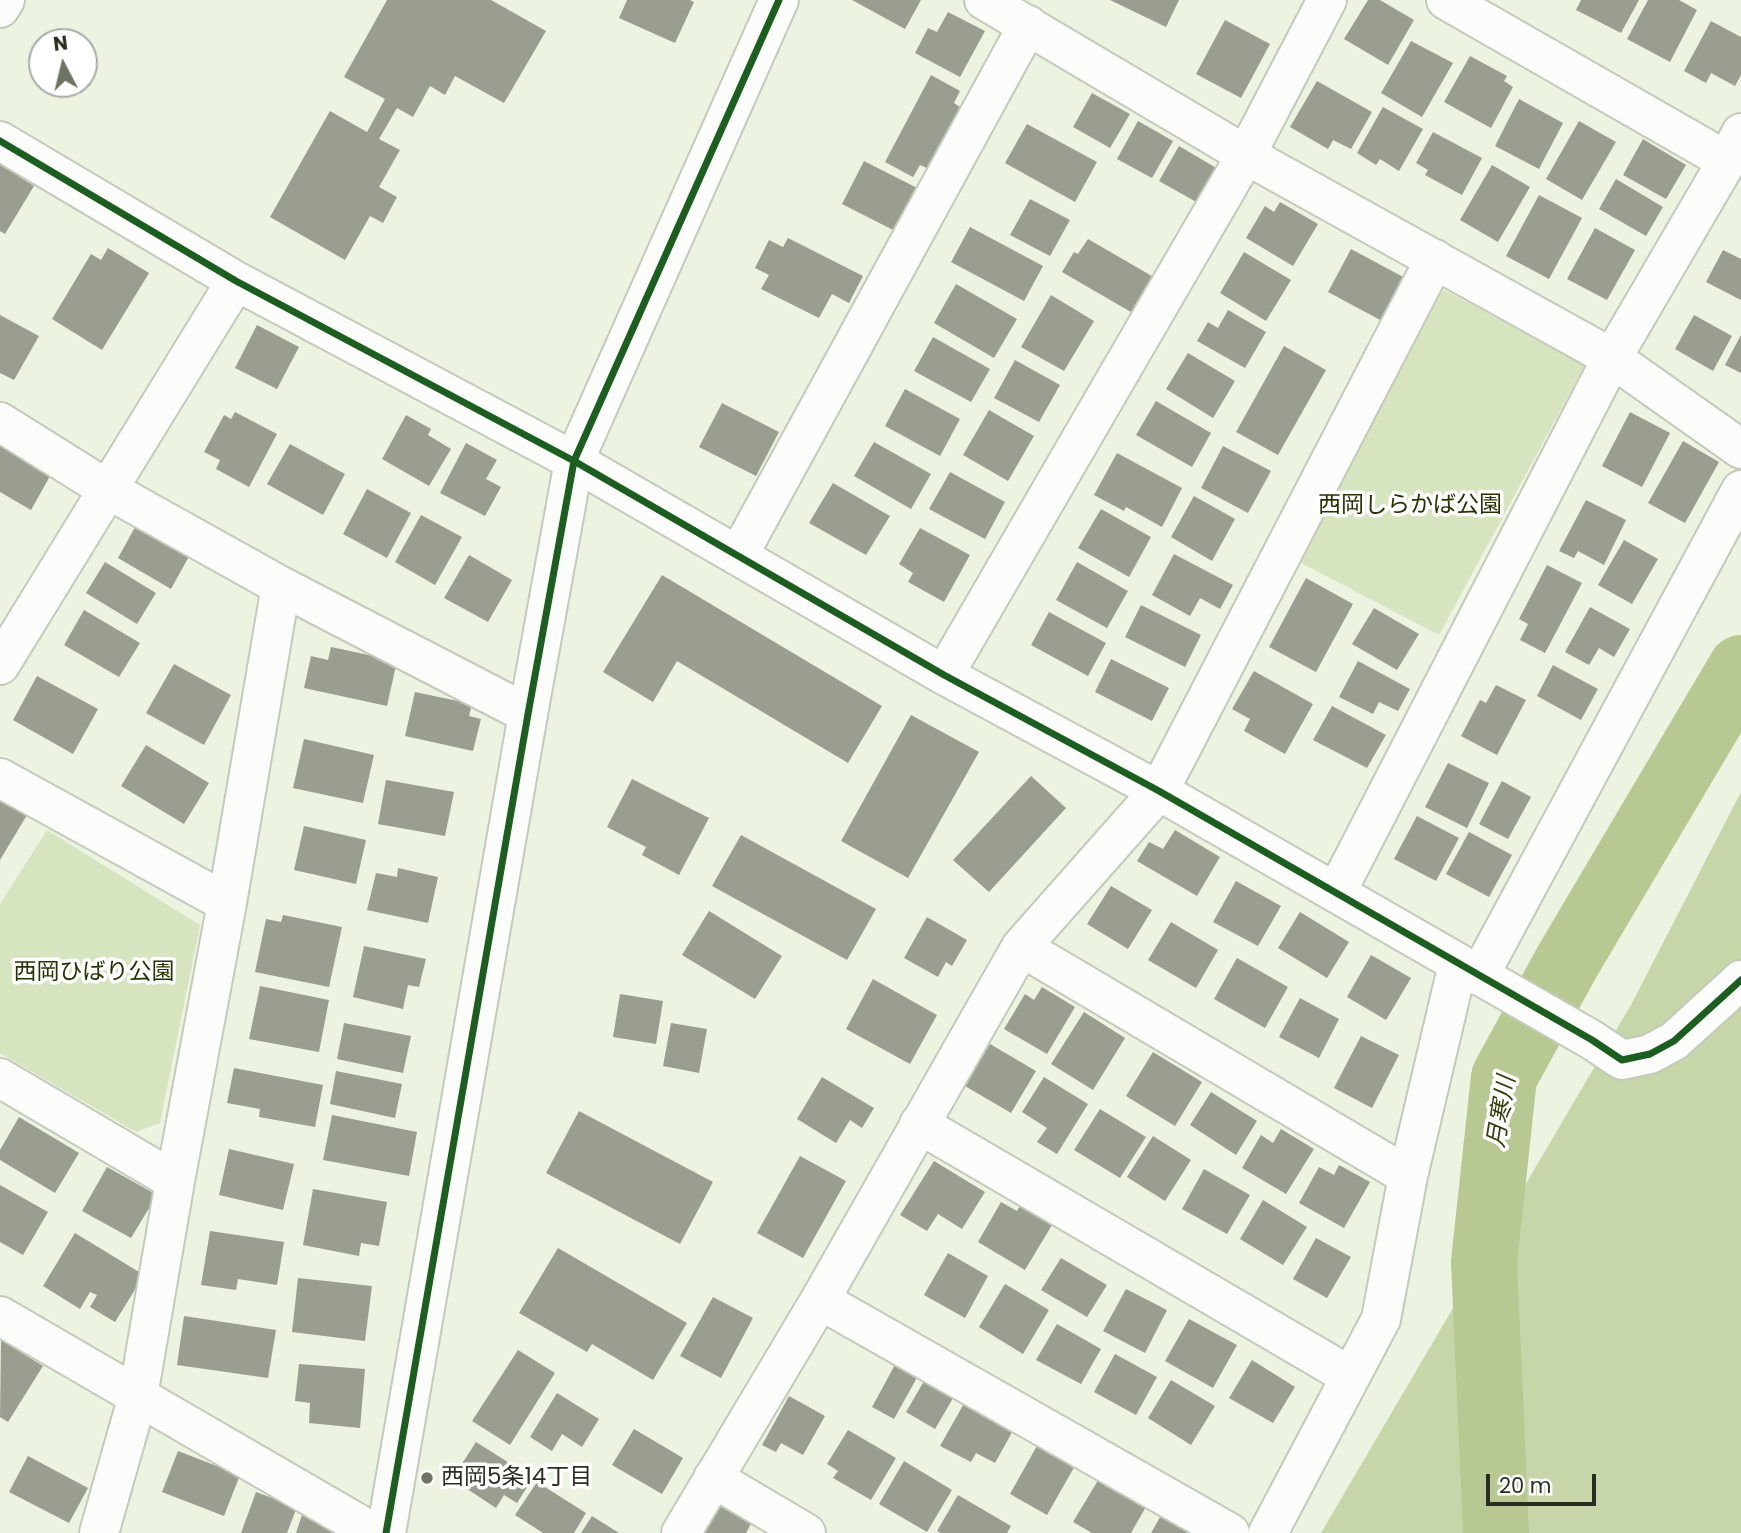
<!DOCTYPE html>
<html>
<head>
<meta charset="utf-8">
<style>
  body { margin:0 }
  #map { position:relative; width:1741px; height:1533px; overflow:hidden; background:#ecf3e0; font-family:Poppins,sans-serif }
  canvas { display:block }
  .north { position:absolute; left:28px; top:28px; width:70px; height:70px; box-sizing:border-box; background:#fff; border:2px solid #aaaba6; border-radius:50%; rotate:353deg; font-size:19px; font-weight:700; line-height:28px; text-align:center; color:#2a2e21 }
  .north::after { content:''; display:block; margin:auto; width:24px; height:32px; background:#6e7364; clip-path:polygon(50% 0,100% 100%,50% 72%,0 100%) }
  .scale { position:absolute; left:1486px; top:1474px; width:110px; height:32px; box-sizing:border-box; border:4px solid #2a2e21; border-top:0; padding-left:9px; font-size:21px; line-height:24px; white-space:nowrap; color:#2a2e21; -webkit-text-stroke:5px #fff; paint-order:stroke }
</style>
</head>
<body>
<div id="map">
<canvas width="1741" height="1533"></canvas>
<div class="north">N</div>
<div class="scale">20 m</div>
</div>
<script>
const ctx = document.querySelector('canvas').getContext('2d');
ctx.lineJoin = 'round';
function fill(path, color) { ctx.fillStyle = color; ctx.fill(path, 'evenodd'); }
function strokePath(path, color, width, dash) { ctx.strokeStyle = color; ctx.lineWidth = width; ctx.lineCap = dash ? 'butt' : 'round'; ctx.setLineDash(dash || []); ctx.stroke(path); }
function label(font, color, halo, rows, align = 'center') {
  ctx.font = font + ' Poppins,"Noto Sans JP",sans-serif'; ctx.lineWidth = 7; ctx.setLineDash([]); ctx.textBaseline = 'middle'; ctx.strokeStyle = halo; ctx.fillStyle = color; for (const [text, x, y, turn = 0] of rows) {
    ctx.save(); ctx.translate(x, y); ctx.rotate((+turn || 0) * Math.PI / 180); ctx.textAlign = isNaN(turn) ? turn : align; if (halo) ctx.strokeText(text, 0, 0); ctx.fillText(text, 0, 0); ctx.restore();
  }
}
fill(new Path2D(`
  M1435,285L1585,365L1439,635L1284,554Z
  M47,830L200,925L160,1123L136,1132L0,1053V904Z`), '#d7e4c0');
fill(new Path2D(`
  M1741,792V1533H1321L1632,1003Z`), '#c7d6a8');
strokePath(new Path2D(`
  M1496,1533L1484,1262L1504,1077L1567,962L1741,668`), '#b7c893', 66);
fill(new Path2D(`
  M387,0H491L546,31L504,103L455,76L445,95L430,86L413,117L397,108L379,139L400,150L379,187L397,197L383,223L370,216L345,260L270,217L330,111L367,132L385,99L344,77Z
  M627,0H690L694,2L675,43L619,18Z
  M852,0H921L905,29Z
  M1110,0H1179L1166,27Z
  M1368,0H1380L1414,20L1388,65L1344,39Z
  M1581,0H1639L1621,33L1576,10Z
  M1648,0H1679L1697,10L1670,62L1627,39Z
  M948,12L985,31L960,77L915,53L928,28L937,32Z
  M1225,20L1270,44L1241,98L1196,74Z
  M1711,21L1741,37V75L1735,86L1711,73L1706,83L1684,71Z
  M1411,41L1453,63L1422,117L1381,93Z
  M1470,56L1507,76L1504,81L1513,87L1491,128L1444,102Z
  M931,75L960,91L954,103L960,107L927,168L920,165L913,177L885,162Z
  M1317,81L1372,112L1351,149L1333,140L1328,149L1290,127Z
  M1092,93L1130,114L1110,148L1073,127Z
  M1519,99L1563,123L1539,169L1495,146Z
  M1383,107L1423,129L1399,171L1380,159L1376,165L1357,153Z
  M1138,121L1173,141L1152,178L1117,159Z
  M1579,121L1616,142L1582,200L1546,179Z
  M1027,124L1097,162L1075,202L1005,163Z
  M1433,132L1482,158L1462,195L1425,175L1428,170L1416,163Z
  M1643,139L1686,165L1666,199L1623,175Z
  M1179,146L1218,169L1198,203L1159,181Z
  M0,158L21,171L18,176L34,186L5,234L0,231Z
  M864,161L921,190L899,233L842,204Z
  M1492,165L1530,187L1498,242L1460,220Z
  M1616,179L1663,207L1646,236L1599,209Z
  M1539,195L1582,218L1549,279L1506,256Z
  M1030,199L1070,220L1050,256L1010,235Z
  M1280,202L1318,224L1293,266L1246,238L1265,206L1274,212Z
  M970,227L1043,266L1024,301L951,262Z
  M1595,228L1635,250L1607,300L1567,279Z
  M788,238L863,276L849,303L832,294L819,318L761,289L769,275L755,268L769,240L783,247Z
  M1088,239L1157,279L1136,315L1062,272L1074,252L1078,254Z
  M108,248L149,273L102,350L52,319L91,254L101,260Z
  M1351,249L1407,279L1384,322L1328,292Z
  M1723,250L1741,259V300L1706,282Z
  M1244,252L1291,280L1266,321L1220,293Z
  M956,284L1017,319L994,358L934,323Z
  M1051,295L1094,321L1064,371L1021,347Z
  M1228,310L1266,332L1245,368L1197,341L1208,322L1218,328Z
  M0,315L39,336L14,380L0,373Z
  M1694,315L1732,336L1713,371L1675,349Z
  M257,325L299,347L277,389L235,368Z
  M1741,335V373L1725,365Z
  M933,337L990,369L971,402L914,371Z
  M1284,346L1326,370L1278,455L1236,432Z
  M1188,353L1235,381L1213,418L1166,389Z
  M1015,360L1060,385L1039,422L994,398Z
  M905,389L960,419L940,456L885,426Z
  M1156,401L1211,433L1192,467L1136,435Z
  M722,403L779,432L756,476L699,447Z
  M989,410L1034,436L1008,481L963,455Z
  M235,412L277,434L249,487L216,469L220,460L204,452L224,415L231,419Z
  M1630,412L1670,433L1642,487L1602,466Z
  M406,415L431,429L428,435L451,449L429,486L382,459Z
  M0,439L54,469L31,510L0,492Z
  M1683,441L1719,462L1685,523L1648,503Z
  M874,442L931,474L911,509L854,476Z
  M466,443L497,460L486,479L501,487L485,516L440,493Z
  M290,444L345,474L323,515L267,484Z
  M1223,446L1271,471L1248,513L1201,488Z
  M1117,453L1182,488L1162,527L1126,507L1124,511L1094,495Z
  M950,472L1005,502L985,539L929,509Z
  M833,483L890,516L866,555L809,523Z
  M367,489L411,513L387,558L343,534Z
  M1194,496L1235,519L1212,561L1171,537Z
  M1586,500L1626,520L1604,565L1578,551L1574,558L1559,551Z
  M1101,509L1151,537L1129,577L1078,548Z
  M421,515L462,537L435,585L395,562Z
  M139,520L192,551L171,589L118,558Z
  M920,528L970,555L944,602L908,582L913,573L899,564Z
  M1624,540L1658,559L1632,604L1598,585Z
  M1174,554L1233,585L1220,609L1200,598L1190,616L1152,595Z
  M469,555L512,580L488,622L444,598Z
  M105,562L156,593L137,624L86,593Z
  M1077,562L1128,591L1107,628L1056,600Z
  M1547,565L1582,583L1545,653L1520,640L1528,624L1519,619Z
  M662,575L882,706L848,763L677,661L653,702L603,672Z
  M1306,578L1353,604L1316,672L1269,647Z
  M1141,605L1201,635L1185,667L1125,637Z
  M1590,607L1630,629L1614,657L1599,648L1589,665L1565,652Z
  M1374,608L1419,634L1397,670L1352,644Z
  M84,610L140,643L119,677L64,645Z
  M1049,612L1106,643L1088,676L1031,645Z
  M331,647L397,661L387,706L304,688L311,656L328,660Z
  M1111,659L1169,688L1152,721L1095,692Z
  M1358,661L1410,689L1398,711L1379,702L1373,714L1339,697Z
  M174,664L231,695L204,745L146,713Z
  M1553,665L1598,689L1581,720L1537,696Z
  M1254,671L1313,704L1285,754L1244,731L1250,719L1232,709Z
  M37,676L98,709L73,754L13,720Z
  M1496,685L1526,700L1497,755L1461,736L1480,700L1486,703Z
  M415,692L472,704L469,716L481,719L473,751L405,736Z
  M1332,706L1386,735L1367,768L1313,740Z
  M911,715L979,752L908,878L841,841Z
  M304,739L374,755L363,803L293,788Z
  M146,745L209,783L184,824L121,786Z
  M1448,763L1489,783L1467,828L1425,807Z
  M1031,776L1066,808L989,892L953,860Z
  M632,779L709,818L679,875L642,855L646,847L607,827Z
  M386,780L454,792L445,836L378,824Z
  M1502,781L1531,797L1508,839L1479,824Z
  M0,799L27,815L0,860Z
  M1417,816L1459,838L1436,881L1394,859Z
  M304,826L366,840L356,884L294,870Z
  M1175,830L1220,857L1197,896L1137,861L1149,842L1163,849Z
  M1469,832L1512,855L1489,897L1446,874Z
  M741,835L876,909L847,960L712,886Z
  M398,868L438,877L428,923L367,910L376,873L397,877Z
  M1236,881L1281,906L1258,946L1213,922Z
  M1111,886L1152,910L1128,949L1087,924Z
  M709,911L782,956L755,999L682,955Z
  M1300,912L1349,942L1327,978L1278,948Z
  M283,915L342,927L329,987L255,972L266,919L281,922Z
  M927,917L967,940L952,966L946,962L938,977L904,958Z
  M1171,922L1218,950L1196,988L1148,960Z
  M364,946L426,959L419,987L408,985L403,1009L353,997Z
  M1371,955L1411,978L1386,1020L1347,997Z
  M1237,958L1288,987L1265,1028L1214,999Z
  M873,979L937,1015L910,1064L846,1029Z
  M260,986L329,1000L319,1052L249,1039Z
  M1042,987L1075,1007L1047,1054L1004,1029L1025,994L1034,1000Z
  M620,994L663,1001L656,1044L613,1037Z
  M1300,998L1339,1019L1319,1058L1279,1037Z
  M1084,1012L1125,1038L1093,1090L1051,1064Z
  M344,1023L411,1036L403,1073L337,1059Z
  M671,1023L707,1029L699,1073L663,1066Z
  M1361,1036L1399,1055L1372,1108L1334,1088Z
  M990,1044L1036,1071L1011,1113L965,1086Z
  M1153,1052L1202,1082L1175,1126L1126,1096Z
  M234,1068L323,1085L315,1127L259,1117L260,1109L227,1103Z
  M336,1071L402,1084L395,1118L330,1104Z
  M822,1077L874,1108L862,1128L850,1120L836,1143L797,1119Z
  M1044,1077L1088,1104L1057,1154L1037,1142L1047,1128L1022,1112Z
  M1211,1092L1257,1121L1236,1155L1190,1125Z
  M1100,1109L1146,1137L1120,1178L1074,1150Z
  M579,1111L713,1182L680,1244L546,1173Z
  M332,1115L417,1132L409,1176L323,1160Z
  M19,1117L79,1153L55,1193L0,1160V1150Z
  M1281,1129L1314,1149L1286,1194L1242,1168L1261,1135L1273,1143Z
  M1153,1136L1191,1160L1165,1201L1127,1177Z
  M229,1149L294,1164L283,1210L219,1195Z
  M800,1156L846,1181L803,1258L757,1233Z
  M934,1161L985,1192L962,1229L938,1214L927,1231L900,1215Z
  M1339,1165L1370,1182L1344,1228L1299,1203L1319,1167L1334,1175Z
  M107,1167L157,1195L131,1238L82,1211Z
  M1204,1169L1250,1195L1227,1234L1182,1209Z
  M0,1185L48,1212L23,1255L0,1242Z
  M313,1189L387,1202L379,1246L361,1243L359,1256L303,1245Z
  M1263,1200L1307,1227L1283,1265L1240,1239Z
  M1023,1201L1055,1220L1025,1270L978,1242L1001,1202L1017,1211Z
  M210,1231L284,1242L277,1285L238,1279L236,1290L201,1285Z
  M75,1233L144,1275L115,1322L90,1307L97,1295L90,1292L80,1309L43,1286Z
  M1316,1238L1351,1257L1327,1298L1293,1279Z
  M558,1248L687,1323L653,1380L592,1344L587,1352L519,1313Z
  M948,1253L988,1276L965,1318L924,1295Z
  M1061,1258L1107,1285L1087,1317L1041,1290Z
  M298,1278L372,1286L365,1341L292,1332Z
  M1005,1284L1049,1310L1023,1354L979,1327Z
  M1126,1289L1167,1310L1145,1353L1103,1331Z
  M713,1297L753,1318L721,1378L680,1356Z
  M184,1316L276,1330L268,1378L177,1365Z
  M1189,1319L1237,1345L1213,1388L1165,1361Z
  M1057,1324L1101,1349L1081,1384L1036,1360Z
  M1,1340L43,1366L8,1422L0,1417Z
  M518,1350L555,1373L510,1445L472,1421Z
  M1115,1354L1157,1377L1136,1415L1094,1392Z
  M1252,1360L1295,1387L1273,1423L1229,1398Z
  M897,1361L919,1374L894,1419L872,1407Z
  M299,1364L365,1369L360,1428L309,1423L310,1403L295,1401Z
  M927,1376L956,1393L935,1429L906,1412Z
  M1171,1380L1215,1406L1191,1445L1148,1418Z
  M557,1393L599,1419L582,1447L562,1434L552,1451L530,1437Z
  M789,1396L825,1416L803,1455L781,1443L776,1452L762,1445Z
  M966,1400L1015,1427L995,1463L976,1453L971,1462L940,1446Z
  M634,1429L683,1458L662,1494L612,1465Z
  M848,1430L896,1458L871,1500L833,1478L838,1471L827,1464Z
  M476,1442L533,1478L517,1503L504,1495L496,1508L452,1479Z
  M1038,1444L1076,1464L1047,1515L1010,1494Z
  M178,1451L240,1475L224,1516L162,1492Z
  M28,1456L88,1488L69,1523L9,1492Z
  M904,1461L952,1490L927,1532L879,1504Z
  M1100,1477L1147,1505L1131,1533H1092L1073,1522Z
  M537,1482L586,1513L574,1533H543L515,1515Z
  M256,1492L297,1507L287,1533H241Z
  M958,1495L1011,1526L1007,1533H941L937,1531Z
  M707,1497L752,1522L746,1533H686Z
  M1163,1512L1193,1529L1190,1533H1151Z
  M302,1515L340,1528L338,1533H296Z
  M592,1516L619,1533H581Z`), '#9a9e90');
const street = new Path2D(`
  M984,0L1246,155L1612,358L1741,449
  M1446,0L1727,161
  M0,8L5,0
  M0,141L236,281L574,461L944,675L1159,791L1592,1040L1622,1060L1650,1054L1674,1041L1741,980
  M0,422L107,489L281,586L528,714
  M738,556L1028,25
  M0,665L236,281
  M944,675L1246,155L1327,0
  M0,778L227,903
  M1336,893L1612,358L1727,161L1741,133
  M1021,947L1408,1176
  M1479,976L1741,490
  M0,1078L175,1181
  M919,1124L1350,1376
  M820,1300L1230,1533
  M0,1316L374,1533
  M713,1478L806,1533
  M99,1533L138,1396L175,1181L227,903L281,586
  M681,1533L820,1300L1021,947L1159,791L1435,259
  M1268,1533L1381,1319L1408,1176L1458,964`);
const secondary = new Path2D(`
  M386,1533L528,714L574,461L779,0`);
strokePath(street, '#c4cabb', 42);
strokePath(secondary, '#c4cabb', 42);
strokePath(street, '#fcfdfa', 38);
strokePath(secondary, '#fcfdfa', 38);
strokePath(new Path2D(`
  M0,141L236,281L574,461L944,675L1159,791L1592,1040L1622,1060L1650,1054L1674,1041L1741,980
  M386,1533L528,714L574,461L779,0`), '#1b5e20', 7);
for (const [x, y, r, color] of [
  [427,1478,7,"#6e7364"]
]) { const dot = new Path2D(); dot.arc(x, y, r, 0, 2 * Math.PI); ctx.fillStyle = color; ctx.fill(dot); strokePath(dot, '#fff', 2.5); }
label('23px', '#253200', '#fff', [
  ["西岡しらかば公園",1410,506],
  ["西岡ひばり公園",94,973]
]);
label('23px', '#2a2e21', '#fff', [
  ["西岡5条14丁目",441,1478]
], 'left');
label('italic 24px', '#303e0a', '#fff', [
  ["月寒川",1503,1112,-81]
]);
</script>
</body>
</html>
